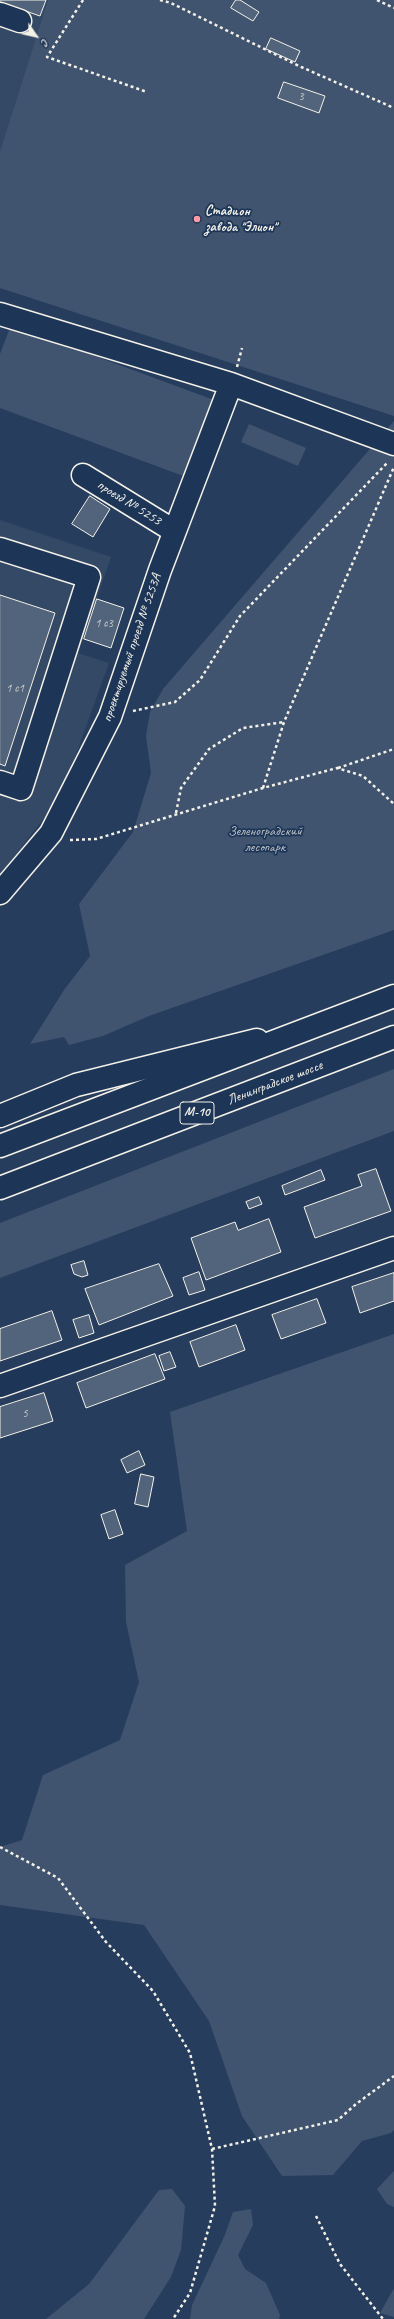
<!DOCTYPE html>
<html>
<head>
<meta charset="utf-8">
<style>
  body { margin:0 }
  #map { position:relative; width:394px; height:2319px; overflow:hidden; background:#263d5d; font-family:Caveat,sans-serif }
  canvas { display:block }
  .north { position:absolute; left:16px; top:16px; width:40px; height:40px; -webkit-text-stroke:3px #1d3557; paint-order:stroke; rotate:124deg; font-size:11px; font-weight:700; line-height:16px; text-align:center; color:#f4f1e8 }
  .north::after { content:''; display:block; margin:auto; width:14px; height:18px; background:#f4f1e8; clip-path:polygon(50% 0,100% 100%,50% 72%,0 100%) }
</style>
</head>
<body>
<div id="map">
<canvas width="394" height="2319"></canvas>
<div class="north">С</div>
</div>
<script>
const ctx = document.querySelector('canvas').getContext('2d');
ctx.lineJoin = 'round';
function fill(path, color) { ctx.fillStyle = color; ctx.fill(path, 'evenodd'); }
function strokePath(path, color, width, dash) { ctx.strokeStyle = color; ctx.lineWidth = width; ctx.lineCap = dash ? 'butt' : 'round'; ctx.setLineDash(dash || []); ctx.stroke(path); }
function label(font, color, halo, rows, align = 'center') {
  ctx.font = font + ' Caveat,sans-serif'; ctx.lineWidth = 3.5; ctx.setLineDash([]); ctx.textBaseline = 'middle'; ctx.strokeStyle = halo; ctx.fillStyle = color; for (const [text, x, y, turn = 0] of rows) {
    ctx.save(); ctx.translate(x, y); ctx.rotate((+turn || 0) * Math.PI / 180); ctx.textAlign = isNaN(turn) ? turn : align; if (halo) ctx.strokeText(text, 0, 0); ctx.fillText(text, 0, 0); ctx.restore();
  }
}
fill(new Path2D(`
  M0,0H48L0,151Z
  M0,520L111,557L78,653L109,663L61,796L0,875Z`), '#334966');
fill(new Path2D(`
  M48,0H394V416L0,288V151Z
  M11,325L214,400L186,477L0,408V354Z
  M394,421V930L149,1016L103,1036L69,1045L64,1037L30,1044L64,990L90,956L79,904L133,832L151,773L146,736L150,712L163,689Z
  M249,424L306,448L298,466L241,442Z
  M394,1069V1131L0,1278V1223Z
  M394,1334V2130L391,2133L362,2141L333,2175L282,2176L242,2116L209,2021L144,1925L0,1905V1847L22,1840L43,1775L120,1740L139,1682L126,1622L125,1565L187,1531L170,1412Z
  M394,2171V2207L387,2204L377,2189Z
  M172,2189L185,2206L181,2250L171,2277L144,2319H46L89,2284L159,2190Z
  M251,2209L253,2225L238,2255L245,2269L266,2283L280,2315L279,2319H190L192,2305L224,2237L233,2212Z
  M394,2289V2317L380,2313L393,2290Z`), '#40546f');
const building = new Path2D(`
  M0,0H46L40,16L0,2Z
  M236,0H240L259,12L253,21L231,8Z
  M271,38L300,51L295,62L266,49Z
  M284,82L325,96L319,113L278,98Z
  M90,496L110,509L93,537L72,524Z
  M0,595L55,613L5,766L0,764Z
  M97,599L124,608L111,648L84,639Z
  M376,1169L391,1211L315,1238L304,1207L362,1186L358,1175Z
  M321,1170L325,1180L285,1195L282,1186Z
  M259,1197L262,1204L249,1209L246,1202Z
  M269,1219L281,1252L206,1280L191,1238L235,1222L238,1230Z
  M84,1261L88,1275L82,1277L74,1274L71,1265Z
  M159,1264L173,1296L99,1325L85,1289Z
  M199,1272L205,1290L189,1295L183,1278Z
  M394,1273V1301L360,1313L352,1287Z
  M317,1299L326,1323L281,1339L272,1315Z
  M52,1311L62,1340L0,1361V1329Z
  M89,1315L94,1333L79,1338L73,1320Z
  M236,1325L245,1350L199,1367L190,1342Z
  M170,1352L176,1367L164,1371L159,1356Z
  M155,1354L165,1379L86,1408L77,1383Z
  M44,1393L53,1421L0,1438V1407Z
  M139,1451L145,1465L127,1473L121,1460Z
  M141,1474L154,1477L148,1507L135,1504Z
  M115,1510L123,1534L109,1539L101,1515Z`);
fill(building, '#52647b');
strokePath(building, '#f4f1e8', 1);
const minor = new Path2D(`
  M0,14L20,21
  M0,314L231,384L394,444
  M83,475L174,531
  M0,549L89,577L21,789L0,782
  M0,893L51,833L110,717L160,570L231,384
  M0,1116L76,1085L257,1040
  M0,1386L394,1248`);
const highway = new Path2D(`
  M0,1146L394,996
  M0,1188L394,1037`);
strokePath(minor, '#f4f1e8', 25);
strokePath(highway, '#f4f1e8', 25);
strokePath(new Path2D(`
  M83,0L47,57L147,92
  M160,0L171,3L299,66L394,108
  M377,0L394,8
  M237,367L242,348
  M133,711L175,702L200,680L240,616L388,462
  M338,768L394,749
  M263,788L284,722L394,467
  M176,813L181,788L209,749L243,728L284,722
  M70,840L96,839L263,788L337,768L363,776L394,804
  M0,1847L58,1878L106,1942L153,1991L190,2053L212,2149L215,2206L190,2293L173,2319
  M212,2149L338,2120L356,2104L394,2076
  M316,2216L340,2264L383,2319`), '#f4f1e8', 2.5, [3, 3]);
strokePath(minor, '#1d3557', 22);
strokePath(highway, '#1d3557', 22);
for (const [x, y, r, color] of [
  [197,219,4,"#ff9aa2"]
]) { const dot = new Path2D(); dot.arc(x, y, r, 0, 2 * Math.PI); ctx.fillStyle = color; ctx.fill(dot); strokePath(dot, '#1d3557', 1.5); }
label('12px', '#cccecd', null, [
  ["3",301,97],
  ["1 с3",104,624],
  ["1 с1",15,689],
  ["5",25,1414]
]);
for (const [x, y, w] of [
  [197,1113,34]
]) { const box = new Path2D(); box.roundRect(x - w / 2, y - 11, w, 22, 3); ctx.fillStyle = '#1d3557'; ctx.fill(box); strokePath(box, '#f4f1e8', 1); }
label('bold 13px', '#f4f1e8', null, [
  ["М-10",197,1113]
]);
label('bold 14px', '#f4f1e8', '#1d3557', [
  ["Стадион",205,211],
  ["завода \"Элион\"",205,227]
], 'left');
label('14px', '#f4f1e8', '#1d3557', [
  ["проезд № 5253",129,503,32],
  ["проектируемый проезд № 5253А",132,648,-71],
  ["Ленинградское шоссе",275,1083,-21]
]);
label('14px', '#bec2c4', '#1d3557', [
  ["Зеленоградский",265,831],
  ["лесопарк",265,847]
]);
</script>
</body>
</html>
